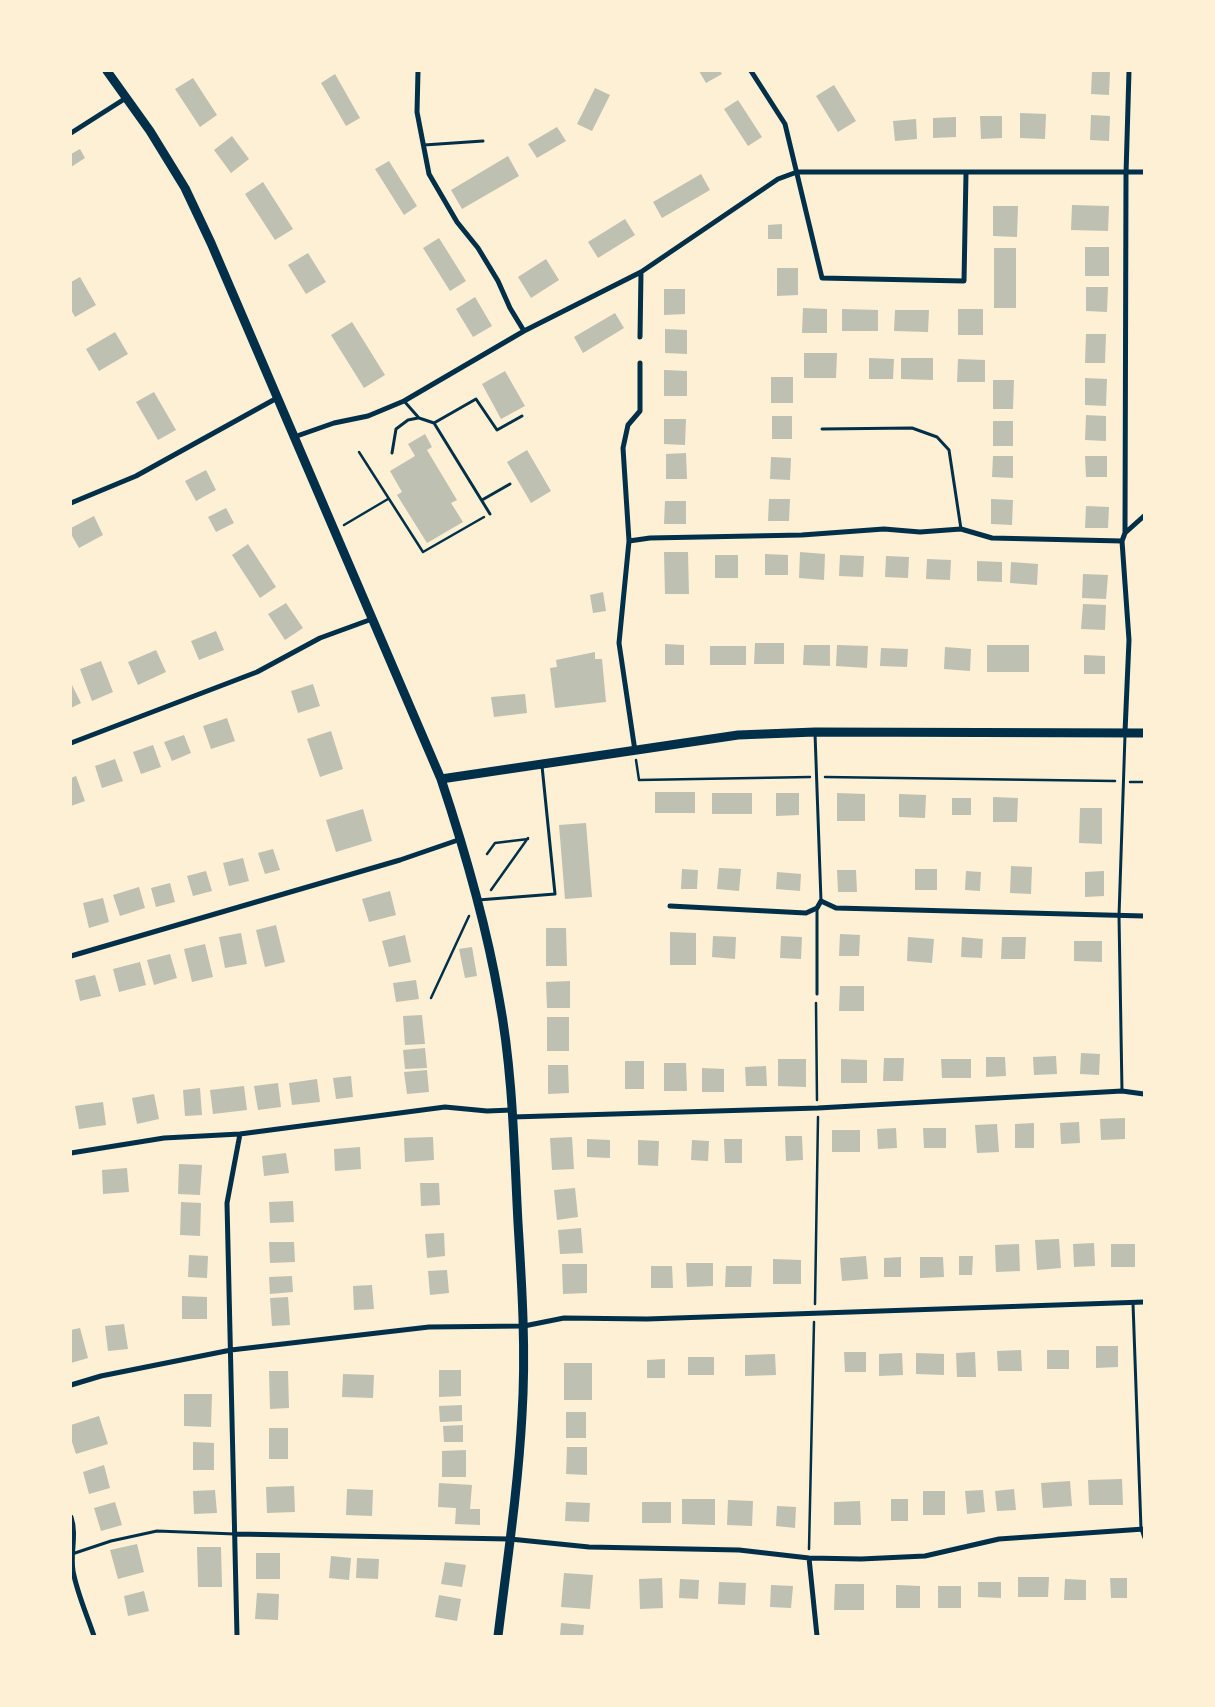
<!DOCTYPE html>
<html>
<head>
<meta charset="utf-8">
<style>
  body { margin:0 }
  #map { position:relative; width:1215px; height:1707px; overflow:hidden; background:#fdf0d5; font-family:"Nunito Sans",sans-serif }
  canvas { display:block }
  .frame { position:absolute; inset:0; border:72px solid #fdf0d5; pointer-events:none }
</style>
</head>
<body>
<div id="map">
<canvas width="1215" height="1707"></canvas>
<div class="frame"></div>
</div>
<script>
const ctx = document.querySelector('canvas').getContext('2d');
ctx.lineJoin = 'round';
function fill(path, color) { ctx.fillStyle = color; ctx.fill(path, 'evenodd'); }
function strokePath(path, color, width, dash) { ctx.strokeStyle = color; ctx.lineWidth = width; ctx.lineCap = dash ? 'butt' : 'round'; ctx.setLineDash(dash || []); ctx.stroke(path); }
fill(new Path2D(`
  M699,71H720L722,74L706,83Z
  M1092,71H1110L1109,95L1091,94Z
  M335,74L360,118L346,126L321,83Z
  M193,78L217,115L200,127L175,89Z
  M834,85L856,121L838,132L816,96Z
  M595,88L610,95L592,131L577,124Z
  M738,100L762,137L748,146L724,109Z
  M1020,113L1046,114L1045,139L1020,138Z
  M1091,115L1110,116L1109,141L1090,140Z
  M980,116H1002V138L981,139Z
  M956,117V137L933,138V118Z
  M916,119L917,139L895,141L893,121Z
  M557,127L566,141L537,158L528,144Z
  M232,136L249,159L231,173L214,150Z
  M80,149L85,158L71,167V154Z
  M508,156L519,176L462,209L451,190Z
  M389,161L417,206L404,215L375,169Z
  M701,174L710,190L662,218L653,202Z
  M263,182L293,229L275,240L245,194Z
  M1072,205L1109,206L1108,231L1071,230Z
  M993,206H1018L1017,237L993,236Z
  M625,219L635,235L598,258L588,242Z
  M782,224V239H768V225Z
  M439,238L466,281L450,291L423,248Z
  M1085,247H1109V276H1085Z
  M994,248H1016V308H994Z
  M308,253L326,282L306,294L288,265Z
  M546,259L559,280L531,298L518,277Z
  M777,268H798V295L777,296Z
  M80,277L96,305L75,317L71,310V282Z
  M1086,287H1108L1107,312L1086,311Z
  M664,289H685V314L664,315Z
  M475,297L492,326L473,337L456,309Z
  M803,308L827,309V333H802Z
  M842,309L878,310V331H842Z
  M958,309H983V335H958Z
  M895,310H929L928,332L894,331Z
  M615,313L624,328L583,353L574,337Z
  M352,322L385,375L364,388L331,335Z
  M665,329L687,330V354L665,353Z
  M115,332L128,354L99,371L86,349Z
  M1086,334H1106L1105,363H1085Z
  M804,353H837L836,378H804Z
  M869,358L894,359L893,379H869Z
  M901,358H933V380L901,379Z
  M958,359L985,360V382H957Z
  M664,370L687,371V396H664Z
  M505,371L525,406L501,419L482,384Z
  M771,377H793V403H771Z
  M1085,378L1107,379L1106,406L1085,405Z
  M993,380H1014L1013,409H993Z
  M154,392L176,430L158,440L136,402Z
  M1086,415L1106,416V441L1085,440Z
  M772,416H792V439H772Z
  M664,419H686L685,445L664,444Z
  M993,421H1013V446H993Z
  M425,434L432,447L427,450L457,500L451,503L463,522L427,543L397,495L402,492L390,471L415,456L408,444Z
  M527,450L551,491L531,503L507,462Z
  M686,453L687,479H666V454Z
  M993,456H1013V478L992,477Z
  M1085,456H1107V477H1086Z
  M771,457L791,458L790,480L770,479Z
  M206,470L216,490L196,501L185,481Z
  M769,499H790L789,521H768Z
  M991,499L1013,500L1012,525L991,524Z
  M665,501H686V524H664Z
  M1086,506L1109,507L1108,528H1085Z
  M226,508L234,523L216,532L208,517Z
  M94,516L103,535L79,548L71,534V528Z
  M248,544L276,587L260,598L232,555Z
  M664,552H688L689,594H665Z
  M800,552L825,554L824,580L799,578Z
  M765,554L788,555V575H765Z
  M715,555H738V578H715Z
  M840,555L864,556L863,577L839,576Z
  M886,556L909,557L908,578L885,577Z
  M927,559L951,560L950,580L926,579Z
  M977,561L1002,562V582L977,581Z
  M1011,562L1038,564L1037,585L1010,583Z
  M1083,574L1108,575L1106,599L1082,598Z
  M603,592L606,611L593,613L590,595Z
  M286,603L303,628L285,640L268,614Z
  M1083,604L1106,605L1105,630L1081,629Z
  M216,631L224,650L199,660L191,641Z
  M755,643H784V664H754Z
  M665,644L684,645V665H665Z
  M804,645H830V666L803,665Z
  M837,645L868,646L867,668L836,666Z
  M987,645H1029V672H987Z
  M710,646H746V665H710Z
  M945,647L971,649L970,671L944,669Z
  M881,648L908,649L907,667L880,666Z
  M156,650L166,672L138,685L128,662Z
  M595,652V659H602L606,702L555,708L550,668L557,667L556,660Z
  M1084,655L1105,656V674H1084Z
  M101,661L113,692L92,701L80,669Z
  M71,683L81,703L71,708Z
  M313,684L320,706L298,713L291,691Z
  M525,694L527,713L494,717L491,697Z
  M227,718L235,741L211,749L203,726Z
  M331,731L343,769L320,777L307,739Z
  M184,735L191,753L172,761L164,742Z
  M153,745L161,767L141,774L133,752Z
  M115,759L123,781L102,788L95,766Z
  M76,776L85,801L71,806V778Z
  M655,792H695V813H655Z
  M712,793H752V814H712Z
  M776,793H799V815L776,816Z
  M837,793L865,794V821H837Z
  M899,794L926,795L925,818L899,817Z
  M993,797L1018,798L1017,822H993Z
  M952,798H971V815H952Z
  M1080,808H1102V844L1079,843Z
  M363,809L372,841L336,852L326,820Z
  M586,823L592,897L565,899L559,825Z
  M273,849L280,870L265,874L258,853Z
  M243,858L249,881L229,886L223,863Z
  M1011,866L1032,867L1031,894L1010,893Z
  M719,868L741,869L739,891L717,889Z
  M682,869L698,870L697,889H681Z
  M915,869H937V890H915Z
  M837,870H856L857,892H838Z
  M206,871L212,891L193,896L187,876Z
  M966,871L981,872L980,891L965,890Z
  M1104,871V896L1085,897V872Z
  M777,872L801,874L800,891L776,889Z
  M170,883L175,902L156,907L151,888Z
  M139,887L145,908L120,916L113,895Z
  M390,891L396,915L369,922L362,899Z
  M103,898L109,922L89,928L83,903Z
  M276,925L285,962L265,967L256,930Z
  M546,928H566L567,966H546Z
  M670,932L696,933V965H670Z
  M241,933L247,964L225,968L219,937Z
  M840,934L860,935L859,956H839Z
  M405,935L411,962L389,967L382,941Z
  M713,936L736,937L735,959L712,957Z
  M781,936L802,937L801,959L780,958Z
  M908,937L934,939L932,963L907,961Z
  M962,937L983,939L982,958L961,957Z
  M1002,937H1026L1025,959H1001Z
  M1074,941H1102V962L1074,961Z
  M205,944L213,977L192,982L184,949Z
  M472,947L477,976L465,978L459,949Z
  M170,954L177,978L154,985L147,960Z
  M140,962L146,985L119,992L113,969Z
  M95,975L101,996L80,1001L75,980Z
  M416,980L419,999L396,1002L393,983Z
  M570,981V1008H547L546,982Z
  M840,986H864V1011H839Z
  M422,1015L425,1044L405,1045L403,1016Z
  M547,1017H569V1051H547Z
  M425,1048L427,1068L405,1069L403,1050Z
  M1081,1053L1100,1054L1099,1075L1080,1074Z
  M1056,1056L1057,1074L1034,1075L1033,1057Z
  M986,1057H1005L1006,1076L986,1077Z
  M884,1058H904L903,1081H883Z
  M778,1059H806V1087L778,1086Z
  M841,1059L867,1060V1083H841Z
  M941,1059H971V1078H942Z
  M625,1061H644V1089H625Z
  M664,1063H686L687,1091H664Z
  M548,1065H568L569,1093L548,1094Z
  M766,1066L767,1086H746L745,1067Z
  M702,1068L724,1069V1092H702Z
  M427,1070L429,1092L407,1094L404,1072Z
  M351,1076L353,1097L336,1099L333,1078Z
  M317,1079L320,1102L292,1105L289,1083Z
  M278,1083L281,1107L258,1110L254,1086Z
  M244,1086L247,1110L213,1114L210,1090Z
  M200,1088L202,1115L185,1116L183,1090Z
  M154,1094L159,1119L137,1124L132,1098Z
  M103,1102L106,1125L79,1129L75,1106Z
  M1125,1118V1139L1101,1140L1100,1119Z
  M1079,1122L1080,1143L1061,1144L1060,1123Z
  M1034,1123V1148H1015V1124Z
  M997,1124L999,1152L977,1153L975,1125Z
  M896,1128L897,1148L878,1149L877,1129Z
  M923,1128H946V1148H924Z
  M832,1130H860V1152H832Z
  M785,1136H802L803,1160L786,1161Z
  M433,1137L434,1160L405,1162L404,1138Z
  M572,1137L574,1169L552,1170L550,1138Z
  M587,1139L610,1140V1158L587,1157Z
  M724,1139H742V1163H725Z
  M638,1140L659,1141L658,1166L638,1165Z
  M692,1140L709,1141L708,1161L691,1160Z
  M360,1147L361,1169L335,1171L334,1149Z
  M286,1153L289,1173L264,1176L262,1156Z
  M179,1164L202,1165L200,1195L178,1194Z
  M127,1168L129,1192L103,1194L102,1170Z
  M420,1183H439L440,1205L421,1206Z
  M575,1188L578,1217L557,1220L554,1190Z
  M293,1201L294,1222L270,1223L269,1202Z
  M181,1202L201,1203L200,1236L180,1235Z
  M581,1228L583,1253L560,1254L558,1230Z
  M444,1233L445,1256L427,1258L425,1234Z
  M1059,1239L1061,1268L1037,1270L1035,1240Z
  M269,1242H294L295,1262L270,1263Z
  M1094,1243L1095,1266L1074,1267L1073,1244Z
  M1019,1244L1020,1271L996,1272L995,1245Z
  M1111,1244H1135V1267H1111Z
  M189,1255L208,1256L207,1278L188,1277Z
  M866,1256L868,1279L842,1281L840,1258Z
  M959,1256H973L972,1275H959Z
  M901,1257V1277H884V1258Z
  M920,1257H943L944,1277L920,1278Z
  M773,1259L801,1260V1284H773Z
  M686,1263H713V1286L687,1287Z
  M562,1264H587V1293L563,1294Z
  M651,1266H672L673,1288H651Z
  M726,1266H752L751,1287H725Z
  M447,1270L449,1293L430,1295L428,1271Z
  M292,1276L293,1292L270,1294L269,1277Z
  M372,1285L374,1309L354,1310L353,1286Z
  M182,1296L207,1297V1319H182Z
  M288,1297L290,1325L272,1326L270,1298Z
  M124,1324L128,1349L108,1351L105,1326Z
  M80,1328L88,1358L71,1363V1330Z
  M1096,1346H1118V1367L1096,1368Z
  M1021,1350L1022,1371H998L997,1351Z
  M1047,1350H1069V1369H1047Z
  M844,1352H866V1372H845Z
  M975,1352L976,1377H957L956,1353Z
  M902,1353L903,1375L879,1376V1354Z
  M916,1353L944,1354V1375L916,1374Z
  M775,1354L776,1375L745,1376V1355Z
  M688,1357H714V1375H688Z
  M665,1359V1378H647V1360Z
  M564,1363H592V1400H564Z
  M439,1370H461V1396L439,1397Z
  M269,1371H288L289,1408L270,1409Z
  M343,1374L374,1375L373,1398L342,1397Z
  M184,1394H212L211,1427L184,1426Z
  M462,1405V1421L440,1422L439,1406Z
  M566,1412H586V1438H566Z
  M99,1416L108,1444L76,1454L71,1439V1425Z
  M463,1425V1442H444L443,1426Z
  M269,1428H288V1459H269Z
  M193,1442L214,1443V1470H193Z
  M567,1447H587V1475L566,1474Z
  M466,1450V1477H442V1451Z
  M104,1465L110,1488L89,1494L83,1472Z
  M1122,1479L1123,1505H1089L1088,1480Z
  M1070,1481L1072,1506L1043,1508L1041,1483Z
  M439,1483L472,1485L470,1509H480V1525L455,1524L456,1508L438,1507Z
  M294,1486L295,1512L267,1513L266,1487Z
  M347,1489L373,1490L372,1516L346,1515Z
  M1014,1489L1016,1510L997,1511L995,1491Z
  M215,1490L217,1513L194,1514L193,1491Z
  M983,1490L985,1512L967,1514L965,1491Z
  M923,1491H945V1515H923Z
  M682,1499H715V1525L682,1524Z
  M891,1499H908V1521H891Z
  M728,1500L753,1501L752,1526L727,1525Z
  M860,1501L861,1525H834V1502Z
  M115,1502L122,1525L101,1531L94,1508Z
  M566,1502L590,1503L589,1522L565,1521Z
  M642,1502H671V1523H642Z
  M777,1506L796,1507L795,1528L776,1526Z
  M137,1544L144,1572L118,1579L110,1550Z
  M197,1547H221L222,1587H198Z
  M256,1553H280V1579H256Z
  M331,1556L351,1558L349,1580L329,1578Z
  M357,1558L379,1559L378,1579L356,1578Z
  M445,1562L466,1565L462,1587L441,1584Z
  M564,1573L593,1575L590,1609L561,1607Z
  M1018,1577H1049L1048,1597H1018Z
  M662,1578L663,1608L640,1609L639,1579Z
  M1110,1578H1127V1598H1111Z
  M680,1579L699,1580L698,1599L679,1598Z
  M1065,1579L1086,1580V1600H1064Z
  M719,1582L746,1583L745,1605L718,1604Z
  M978,1582H1001V1598L978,1597Z
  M835,1584H864V1610H834Z
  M771,1585L793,1586L791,1608L770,1607Z
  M896,1585L920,1586V1608H896Z
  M938,1586H961V1608H938Z
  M144,1591L149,1611L128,1616L124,1596Z
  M257,1593L279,1594L278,1620L255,1619Z
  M439,1595L461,1599L457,1621L435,1617Z
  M561,1623L584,1625L583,1636H560Z`), '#bec0b2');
strokePath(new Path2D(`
  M359,452L423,552L484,517
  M344,525L388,499
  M636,760L639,780L810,777
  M825,777L1115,781
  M1130,782H1144
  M487,854L495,843L528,839
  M491,890L528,838
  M431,998L469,916
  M816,1003L817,1100
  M815,1304L818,1117
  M809,1549L814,1322`), '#003049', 2.5);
strokePath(new Path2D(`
  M424,145L483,141
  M404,401L419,418L434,423L490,514
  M434,423L476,399L497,430L522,416
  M822,429L912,428L937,437L949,450L961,529
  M392,453L396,429L408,420L418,418
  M482,500L510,484
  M815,733L821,901
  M478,900L555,894L542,766
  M817,909V994
  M1122,1091L1119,916L1125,735
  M1133,1303L1141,1529L1144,1538
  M72,1554L111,1541L157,1531L235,1534`), '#003049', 3);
strokePath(new Path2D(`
  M418,71L417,112L429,174L457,222L478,248L498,281L510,308L524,331
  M751,71L785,124L822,278L964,281L966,173
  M71,133L126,98
  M640,337L641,272
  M294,437L334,423L368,416L404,401L524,331L641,272L778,179L797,172H1144
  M71,503L136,476L277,398
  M1125,533L1144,516
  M629,541L650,538L802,535L884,529L920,532L961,529L992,538L1122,541
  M1125,732L1129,640L1122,541L1125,533L1126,174L1129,71
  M71,743L257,672L320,638L372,619
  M635,751L619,643L629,541L623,448L628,425L640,411V363
  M670,906L806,913L817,908L821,901L836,908L1144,916
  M71,956L400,860L461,839
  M512,1117L818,1108L1122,1091L1144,1094
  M71,1153L164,1138L240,1134L445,1107L487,1111L512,1110
  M71,1385L101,1376L231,1350L429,1327L524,1326L564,1318L647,1319L1144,1302
  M71,1517C77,1535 70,1553 73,1571C77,1593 87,1615 94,1636
  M236,1534L510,1539L589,1547L739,1550L809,1558L861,1559L925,1556L999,1539L1144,1529
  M809,1558L817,1636
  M237,1636L227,1203L240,1134`), '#003049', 5);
strokePath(new Path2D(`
  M107,71L150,131L185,188L211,243L441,779C465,851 486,923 499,998C513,1072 514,1149 518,1223C522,1287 526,1351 522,1415C518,1489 507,1562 498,1636
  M441,779L738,735L815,732L1144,733`), '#003049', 9);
</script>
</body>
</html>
